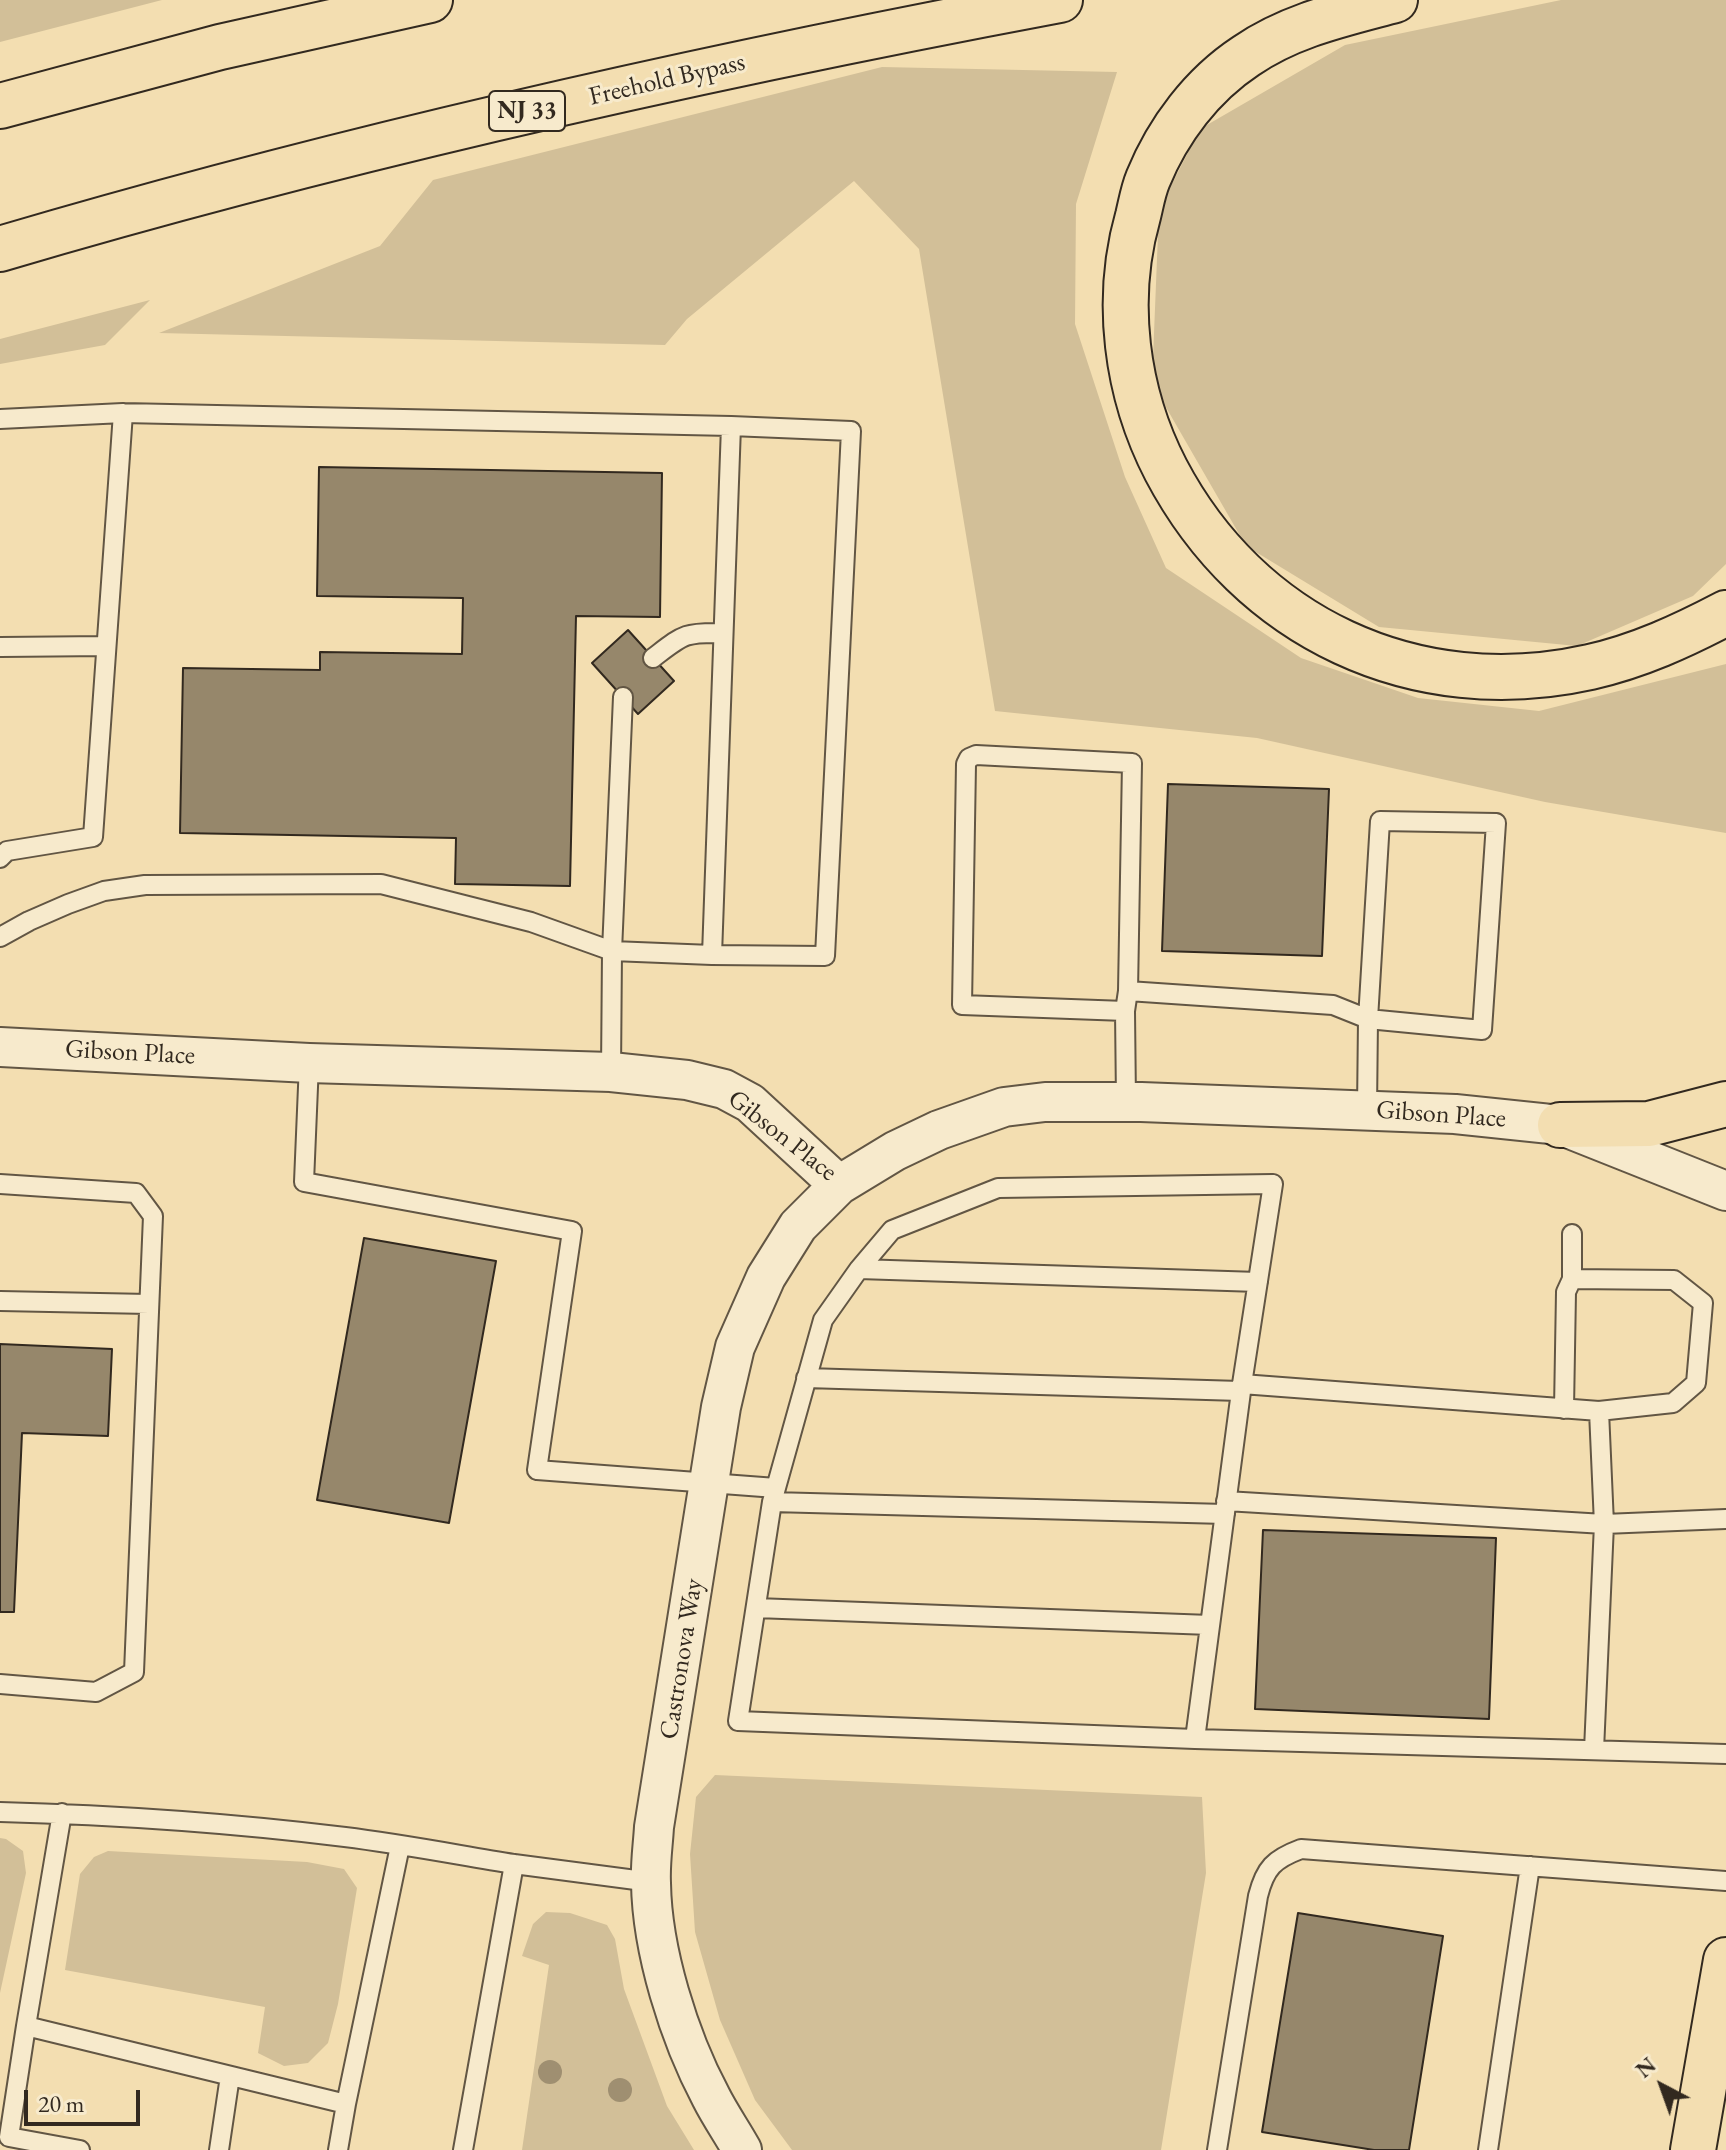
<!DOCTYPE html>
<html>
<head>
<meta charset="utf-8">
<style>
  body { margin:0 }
  #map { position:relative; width:1726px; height:2150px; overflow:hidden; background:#f3deb1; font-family:"EB Garamond",serif }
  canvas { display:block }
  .north { position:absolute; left:1622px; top:2046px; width:80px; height:80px; -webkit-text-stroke:6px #f7eacc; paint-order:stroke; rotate:319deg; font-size:22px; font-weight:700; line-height:32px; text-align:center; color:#32291f }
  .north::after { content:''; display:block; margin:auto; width:28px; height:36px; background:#32291f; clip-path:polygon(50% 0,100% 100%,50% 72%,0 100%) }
  .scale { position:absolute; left:24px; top:2090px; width:116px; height:36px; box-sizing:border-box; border:4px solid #32291f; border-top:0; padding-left:10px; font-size:24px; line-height:28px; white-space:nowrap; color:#32291f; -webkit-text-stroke:6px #f7eacc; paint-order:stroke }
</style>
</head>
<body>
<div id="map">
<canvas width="1726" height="2150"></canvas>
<div class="north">N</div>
<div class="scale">20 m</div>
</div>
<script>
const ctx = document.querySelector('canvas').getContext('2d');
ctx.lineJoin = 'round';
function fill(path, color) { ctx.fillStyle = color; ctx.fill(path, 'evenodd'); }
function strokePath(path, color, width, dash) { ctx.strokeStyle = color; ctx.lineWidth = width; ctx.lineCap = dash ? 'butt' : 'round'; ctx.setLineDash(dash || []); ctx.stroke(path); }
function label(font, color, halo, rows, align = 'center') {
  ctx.font = font + ' "EB Garamond",serif'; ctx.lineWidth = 6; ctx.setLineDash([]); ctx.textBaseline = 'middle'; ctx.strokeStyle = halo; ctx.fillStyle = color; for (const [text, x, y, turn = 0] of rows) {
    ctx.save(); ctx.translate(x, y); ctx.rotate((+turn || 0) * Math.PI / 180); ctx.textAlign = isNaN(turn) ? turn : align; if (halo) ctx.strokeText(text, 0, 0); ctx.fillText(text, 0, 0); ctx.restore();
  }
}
fill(new Path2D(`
  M0,0H162L0,42Z
  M1561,0H1726V564L1693,596L1577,646L1379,627L1246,546L1152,383L1159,209L1200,129L1345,45Z
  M882,67L1117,72L1076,204L1075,324L1125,477L1166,568L1301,658L1418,698L1539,711L1726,664V833L1545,802L1257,738L995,711L919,249L854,181L687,319L665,345L159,333L380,246L433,180Z
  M150,300L105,345L0,364V339Z
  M715,1775L1202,1797L1206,1873L1161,2150H792L755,2100L720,2020L695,1932L690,1854L696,1797Z
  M0,1838L6,1839L23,1851L26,1873L0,1993Z
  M108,1851L307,1862L344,1869L357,1888L338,2004L328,2043L308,2063L284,2066L258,2053L265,2007L65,1970L80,1874L94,1857Z
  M546,1912L570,1913L607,1925L615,1939L624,1989L667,2106L694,2150H522L549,1965L522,1956L533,1924Z`), '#d2bf98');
const building = new Path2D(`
  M319,467L662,473L660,617L576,616L570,886L455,884L456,838L180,833L183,668L320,670V652L462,654L463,598L317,596Z
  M628,630L674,681L638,714L592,663Z
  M1168,784L1329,789L1322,956L1162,951Z
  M364,1238L496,1261L449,1523L317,1500Z
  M0,1344L112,1349L108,1436L22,1433L14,1612H0Z
  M1263,1530L1496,1538L1489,1719L1255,1709Z
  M1298,1913L1443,1936L1409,2150H1374L1262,2132Z`);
fill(building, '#96876b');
strokePath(building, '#32291f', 2);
const lane = new Path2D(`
  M0,419L123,413L731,426L712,955L612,951L531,922L381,884L145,885L104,891L68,904L29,921L0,937
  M0,647L106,646
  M653,658C683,635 684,632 723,633
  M0,858L7,851L93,837L123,413
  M712,955L825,956L851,431L731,426
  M1128,991L1333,1005L1368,1019L1482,1030L1496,823L1380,821L1368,1019L1367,1110
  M1125,1011L962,1005L966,764L969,758L976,755L1132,763L1128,991L1125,1011L1126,1102
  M309,1063L304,1182L572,1231L537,1470L776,1488
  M611,1072L612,951L623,697
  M0,1184L136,1193L153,1216L134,1672L96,1692L0,1684
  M859,1269L1258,1282
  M1572,1279V1234
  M0,1301L149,1304
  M806,1378L1240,1391
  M1564,1409L1566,1292L1572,1279L1674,1280L1703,1303L1696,1383L1673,1403L1599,1411
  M1226,1501L1604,1524L1726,1519
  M772,1502L1225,1514
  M756,1608L1210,1625
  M1195,1739L1242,1384
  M1594,1750L1604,1524L1599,1411L1242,1384L1273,1184L998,1188L892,1230L859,1269L823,1320L772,1502L738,1721L1195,1739L1726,1754
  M0,1812C115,1815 231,1823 345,1837C402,1844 458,1855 514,1864
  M62,1813L26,2026L346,2104L400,1846
  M26,2026L9,2137L80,2150
  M219,2150L230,2076
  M338,2150L346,2104
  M463,2150L514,1864L651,1882
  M1217,2150L1258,1896C1265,1868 1274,1859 1301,1849L1726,1881
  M1488,2150L1530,1866`);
const street = new Path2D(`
  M0,1047L309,1063L611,1072L687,1080L724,1089L750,1103L839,1185
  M742,2150C732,2132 720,2115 711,2097C679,2037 652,1951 651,1883C650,1864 653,1845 654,1827L721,1407L735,1347L766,1277L798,1226L839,1185L895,1151L939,1130L1004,1107L1045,1102H1141L1455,1114L1560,1125L1726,1191`);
const primary = new Path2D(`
  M1560,1125L1649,1124L1726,1104
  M1693,2150L1726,1960`);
const highway = new Path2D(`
  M1395,0C1343,14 1291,25 1246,56C1202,85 1168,130 1148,179C1143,191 1141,204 1138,216C1114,300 1126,393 1166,470C1249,628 1415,706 1590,667C1639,656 1682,636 1726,613
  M0,106L220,47L430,0
  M0,249C348,146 703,67 1060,0`);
strokePath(lane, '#625644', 22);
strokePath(street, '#625644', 42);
strokePath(primary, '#32291f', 48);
strokePath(highway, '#32291f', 48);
strokePath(lane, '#f7eacc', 18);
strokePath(street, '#f7eacc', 38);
strokePath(primary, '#f3deb1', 44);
strokePath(highway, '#f3deb1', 44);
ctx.fillStyle = '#9f8f71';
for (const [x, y] of [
  [550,2072],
  [620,2090]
]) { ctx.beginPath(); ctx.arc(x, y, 12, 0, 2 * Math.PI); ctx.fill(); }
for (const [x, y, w] of [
  [527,111,76]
]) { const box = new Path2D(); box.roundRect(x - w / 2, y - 20, w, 40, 6); ctx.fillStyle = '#f7eacc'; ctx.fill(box); strokePath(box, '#32291f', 2); }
label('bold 24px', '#32291f', null, [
  ["NJ 33",527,111]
]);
label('26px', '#32291f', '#f7eacc', [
  ["Freehold Bypass",667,80,-13],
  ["Gibson Place",130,1053,3],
  ["Gibson Place",1441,1115,4],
  ["Gibson Place",782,1136,38],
  ["Castronova Way",682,1659,-81]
]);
</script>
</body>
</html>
